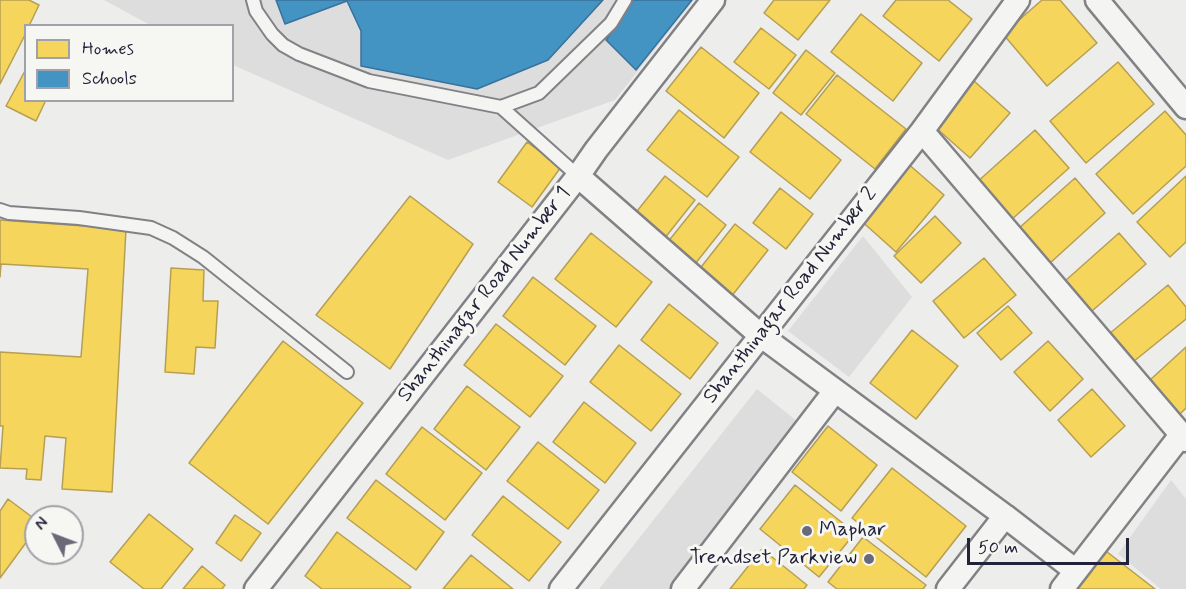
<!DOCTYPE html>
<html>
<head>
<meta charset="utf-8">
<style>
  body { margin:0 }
  #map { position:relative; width:1186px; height:589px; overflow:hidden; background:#ededec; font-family:Mynerve,sans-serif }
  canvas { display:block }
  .legend { position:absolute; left:24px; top:24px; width:210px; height:78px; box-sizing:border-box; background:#f6f6f2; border:2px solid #a1a1a9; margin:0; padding:8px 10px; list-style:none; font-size:18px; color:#22223b }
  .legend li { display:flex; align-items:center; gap:12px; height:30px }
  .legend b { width:30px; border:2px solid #a1a1a9 }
  .north { position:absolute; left:24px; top:505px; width:60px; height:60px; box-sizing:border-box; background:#f6f6f2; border:2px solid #a1a1a9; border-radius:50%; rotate:312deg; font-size:16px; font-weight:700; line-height:24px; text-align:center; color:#22223b }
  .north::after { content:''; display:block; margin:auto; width:21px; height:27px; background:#696979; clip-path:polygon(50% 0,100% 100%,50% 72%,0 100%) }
  .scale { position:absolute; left:967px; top:538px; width:162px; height:27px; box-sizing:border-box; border:3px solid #22223b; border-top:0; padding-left:8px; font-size:18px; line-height:21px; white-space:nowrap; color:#22223b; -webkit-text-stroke:4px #f6f6f2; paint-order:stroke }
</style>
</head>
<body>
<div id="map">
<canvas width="1186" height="589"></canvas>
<ul class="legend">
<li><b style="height:16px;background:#f6d55c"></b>Homes</li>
<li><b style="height:16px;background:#4393c3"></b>Schools</li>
</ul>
<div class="north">N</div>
<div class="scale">50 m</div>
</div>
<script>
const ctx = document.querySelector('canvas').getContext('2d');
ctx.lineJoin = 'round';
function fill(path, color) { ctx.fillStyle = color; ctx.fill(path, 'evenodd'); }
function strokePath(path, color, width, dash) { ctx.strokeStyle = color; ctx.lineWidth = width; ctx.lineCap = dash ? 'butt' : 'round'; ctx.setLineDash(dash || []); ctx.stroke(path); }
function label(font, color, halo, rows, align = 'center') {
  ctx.font = font + ' Mynerve,sans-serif'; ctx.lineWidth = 6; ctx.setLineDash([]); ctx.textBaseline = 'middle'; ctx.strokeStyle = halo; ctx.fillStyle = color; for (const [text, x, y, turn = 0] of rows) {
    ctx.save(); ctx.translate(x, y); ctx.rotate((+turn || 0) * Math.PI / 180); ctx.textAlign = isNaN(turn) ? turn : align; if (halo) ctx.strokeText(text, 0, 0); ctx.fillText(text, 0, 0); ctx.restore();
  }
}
fill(new Path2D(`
  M104,0H694L615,100L448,160L233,65L232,26L150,25Z
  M863,236L912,297L849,377L788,331Z
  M757,389L803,426L671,589H599Z
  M1171,480L1186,499V589H1161L1118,554Z`), '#ddd');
const homes = new Path2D(`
  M0,0H29L39,5L29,26H26V33L0,84Z
  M774,0H830L798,40L764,13Z
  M896,0H948L972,19L939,61L883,16Z
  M1042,0H1060L1097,43L1047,86L1003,34Z
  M861,14L922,63L893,101L831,52Z
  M761,28L796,55L769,89L734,62Z
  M701,47L759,93L724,138L666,91Z
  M806,50L835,73L801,115L773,93Z
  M1118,62L1154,104L1086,163L1050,121Z
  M26,69V100H46L36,121L6,106Z
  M837,75L906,129L875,169L806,114Z
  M974,81L1010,113L970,158L934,126Z
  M679,110L739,157L707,197L647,150Z
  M1165,111L1186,135V166L1133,214L1096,174Z
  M781,112L841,160L810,199L750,152Z
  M1035,130L1069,168L1010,221L976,183Z
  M527,142L561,167L532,207L498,182Z
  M906,162L944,195L896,252L858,218Z
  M665,176L695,200L660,244L630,220Z
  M1186,176V242L1170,257L1137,222Z
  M1075,178L1105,213L1049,264L1018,229Z
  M780,188L813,214L786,249L753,223Z
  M410,196L473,244L390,369L316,315Z
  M699,203L726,225L695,264L667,243Z
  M935,216L961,243L921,283L894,256Z
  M0,220L126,229L112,492L62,489L66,438L45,436L41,480L26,479L27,469L0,468L3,426H0V352L81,357L88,269L1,264L0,277Z
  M735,224L768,250L727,302L694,276Z
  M591,233L652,282L616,327L555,279Z
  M1119,233L1146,264L1092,311L1065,281Z
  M984,258L1016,295L964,338L933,301Z
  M171,268L204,270L203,301H218L215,348L196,347L194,374L165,372Z
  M533,277L596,326L565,365L503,316Z
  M1168,285L1186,307V319L1133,362L1109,334Z
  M669,304L718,343L690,379L641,340Z
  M1008,306L1032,333L1001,360L977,333Z
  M496,324L563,376L530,417L464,365Z
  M912,330L958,366L916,419L870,383Z
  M283,341L363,403L268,524L189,463Z
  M1048,341L1083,379L1050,411L1014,372Z
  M619,345L681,394L651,431L590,382Z
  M1186,347V408L1180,414L1150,380Z
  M467,386L520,427L486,470L434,429Z
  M1092,389L1125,426L1091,457L1058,420Z
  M584,402L636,443L605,483L553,442Z
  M828,426L877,465L841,511L792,472Z
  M422,427L482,473L445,520L386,474Z
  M538,442L599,490L568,529L507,481Z
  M892,468L966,526L926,577L852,518Z
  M376,480L444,532L416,570L347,518Z
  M795,485L855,533L819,577L760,529Z
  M503,496L561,542L529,581L472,535Z
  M8,499L36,520V529L0,578V511Z
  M149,514L193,549L161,589H144L110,562Z
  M235,515L261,533L241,561L216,543Z
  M337,532L411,587L409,589H322L305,576Z
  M863,537L926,585L923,589H837L828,582Z
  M1102,548L1155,589H1070Z
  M762,549L807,585L804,589H730Z
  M471,555L513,589H443Z
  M202,566L225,585L222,589H183Z`);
fill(homes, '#f6d55c');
strokePath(homes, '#b69f52', 1.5);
const schools = new Path2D(`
  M276,0H603L548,60L477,89L361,66V31L347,1L285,24Z
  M633,0H692L636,70L606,40Z`);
fill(schools, '#4393c3');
strokePath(schools, '#39719a', 1.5);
const lane = new Path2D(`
  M253,0L256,11L272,34L283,45L299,54L369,81L501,107L578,176
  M501,107L539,93L611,23L625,0
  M0,210L9,213L79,218L151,228L173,238L203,257L347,372`);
const street = new Path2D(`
  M1097,0L1186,107
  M922,131L1186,440
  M578,176L760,335L1005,516L1076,571
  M256,589L578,176L596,150L713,0
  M561,589L922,131L1018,0
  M683,589L835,391
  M948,589L1005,516
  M1062,589L1181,435`);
strokePath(lane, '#828286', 16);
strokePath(street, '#828286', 27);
strokePath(lane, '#f4f4f2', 12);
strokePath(street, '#f4f4f2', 22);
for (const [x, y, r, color] of [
  [807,531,6,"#696979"],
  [869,559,6,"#696979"]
]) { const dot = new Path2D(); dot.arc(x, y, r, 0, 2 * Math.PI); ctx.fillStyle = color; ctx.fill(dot); strokePath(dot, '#f6f6f2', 2); }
label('21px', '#22223b', '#f6f6f2', [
  ["Shanthinagar Road Number 1",485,295,-52],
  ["Shanthinagar Road Number 2",791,296,-52]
]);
label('21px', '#22223b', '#f6f6f2', [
  ["Maphar",819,531],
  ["Trendset Parkview",857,559,"right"]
], 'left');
</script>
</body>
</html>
